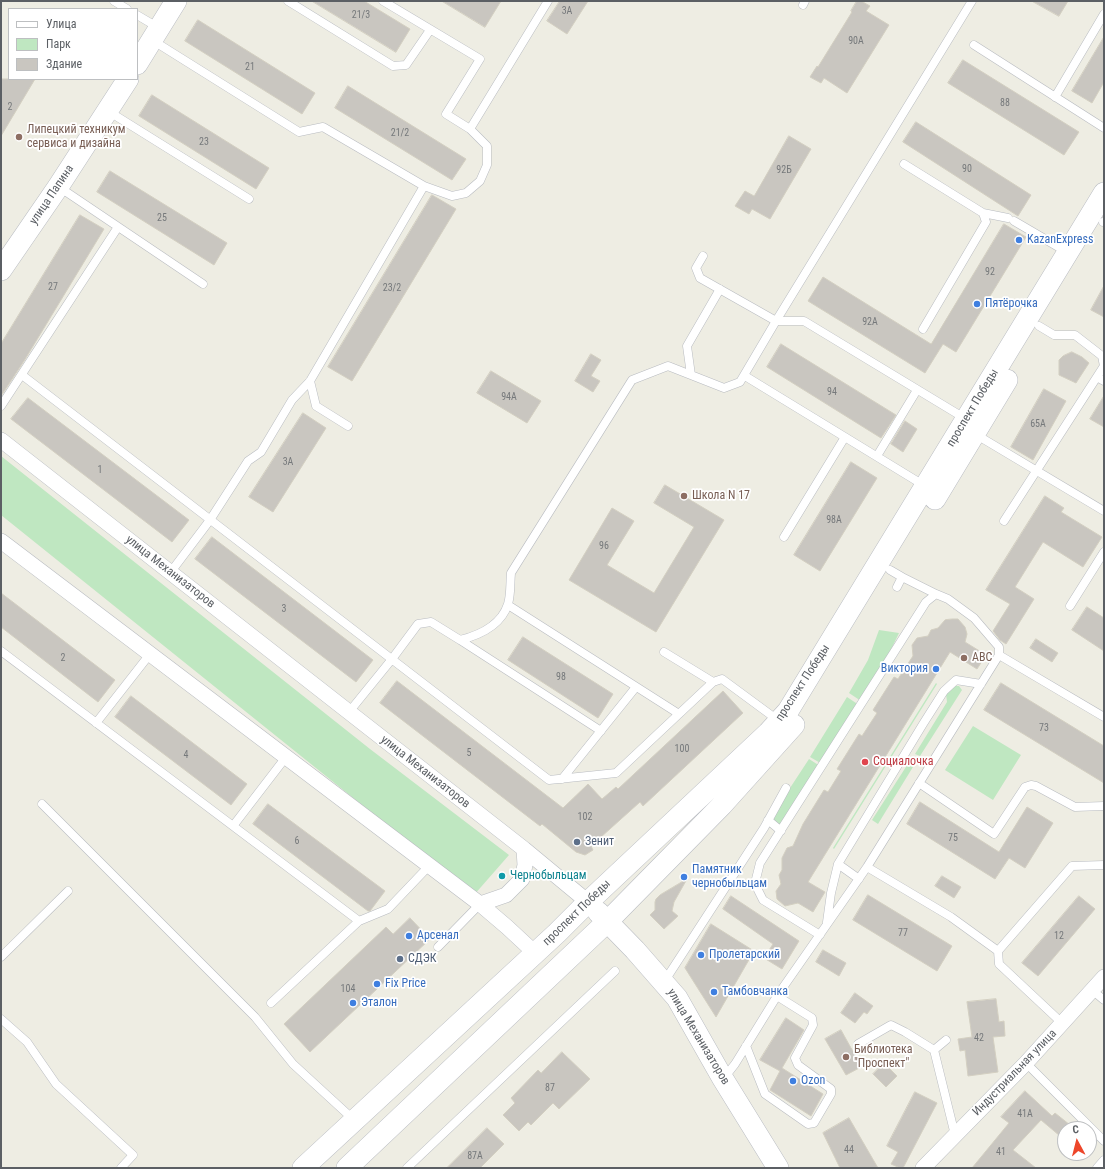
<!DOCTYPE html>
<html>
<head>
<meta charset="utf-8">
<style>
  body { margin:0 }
  #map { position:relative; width:1105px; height:1169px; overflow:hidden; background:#eeede3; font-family:"Roboto Condensed",sans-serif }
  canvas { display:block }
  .frame { position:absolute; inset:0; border:2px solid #5b5f64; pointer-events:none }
  .legend { position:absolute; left:8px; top:8px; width:130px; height:72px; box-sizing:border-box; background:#fff; border:1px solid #bdbfc1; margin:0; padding:5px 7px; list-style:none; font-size:12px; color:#5b5f64 }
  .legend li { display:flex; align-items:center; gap:8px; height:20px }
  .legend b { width:20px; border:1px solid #bdbfc1 }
  .north { position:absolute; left:1057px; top:1121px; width:40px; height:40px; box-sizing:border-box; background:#fff; border:1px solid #bdbfc1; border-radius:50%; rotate:353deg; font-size:11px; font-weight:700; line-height:16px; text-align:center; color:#5b5f64 }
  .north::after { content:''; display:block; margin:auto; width:14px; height:18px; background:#ed462a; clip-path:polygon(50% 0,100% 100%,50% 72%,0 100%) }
</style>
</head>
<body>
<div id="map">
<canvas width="1105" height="1169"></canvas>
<div class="frame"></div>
<ul class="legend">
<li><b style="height:5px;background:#fff"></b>Улица</li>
<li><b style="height:11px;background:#bfe7c1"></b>Парк</li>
<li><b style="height:11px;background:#c9c6c0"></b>Здание</li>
</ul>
<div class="north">С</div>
</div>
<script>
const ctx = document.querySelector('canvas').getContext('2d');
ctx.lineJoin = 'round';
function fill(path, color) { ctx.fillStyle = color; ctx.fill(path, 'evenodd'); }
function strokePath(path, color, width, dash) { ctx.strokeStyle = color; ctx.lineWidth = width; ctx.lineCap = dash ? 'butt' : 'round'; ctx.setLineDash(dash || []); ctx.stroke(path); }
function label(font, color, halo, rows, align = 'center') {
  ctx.font = font + ' "Roboto Condensed",sans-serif'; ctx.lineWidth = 3.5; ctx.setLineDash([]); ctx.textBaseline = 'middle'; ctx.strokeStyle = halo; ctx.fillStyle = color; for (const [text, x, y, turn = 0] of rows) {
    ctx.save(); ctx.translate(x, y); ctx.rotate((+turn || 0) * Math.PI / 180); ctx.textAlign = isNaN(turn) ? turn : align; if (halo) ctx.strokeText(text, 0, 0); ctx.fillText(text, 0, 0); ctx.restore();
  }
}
fill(new Path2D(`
  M1,456L370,749L509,855L474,895L1,515Z
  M879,630L899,633L883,666L861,701L849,693L868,660Z
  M936,683L937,684L834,849L833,848Z
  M955,686H959L962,690L920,756L915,754L947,702L946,694Z
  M847,697L859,705L822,764L810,757Z
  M973,726L1021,755L993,800L945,770Z
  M809,759L820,766L780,829L769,820Z
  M911,759L916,762L878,824L872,820Z`), '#bfe7c1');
const building = new Path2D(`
  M312,1H364L410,29L396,52Z
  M442,1H501L485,27Z
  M560,1H588L567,34L547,21Z
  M857,1H861L870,6L866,11L889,25L847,93L824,78L821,83L810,77L817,66L818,67L852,12L851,11Z
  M1032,1H1068L1059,16Z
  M198,20L315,93L302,114L185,41Z
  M1104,37V82L1092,103L1072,91Z
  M963,60L1079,132L1064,155L948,83Z
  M1,79H35L1,136Z
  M348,86L466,159L452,180L335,108Z
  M152,95L269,168L256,189L139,116Z
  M916,122L1031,195L1018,216L903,142Z
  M789,136L811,149L770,219L752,209L749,214L735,206L745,191L754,196Z
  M110,171L227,243L214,265L97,192Z
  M432,195L456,209L352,381L328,367Z
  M80,215L104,229L24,361L1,396V344Z
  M1004,224L1026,237L956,352L943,344L925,373L808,301L823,277L931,344Z
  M1104,286V317L1091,310Z
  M781,344L896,415L881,438L767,367Z
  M1072,352L1082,357L1089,363L1076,383L1059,375V360L1063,356Z
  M591,354L601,360L591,376L600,381L593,392L575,381Z
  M491,371L541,401L527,423L477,393Z
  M1044,389L1066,401L1033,460L1011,447Z
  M1104,396V427L1090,419Z
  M28,398L189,520L172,542L11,419Z
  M303,413L326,428L273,512L249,497Z
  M905,421L917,429L903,452L891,444Z
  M851,462L877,478L820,571L794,555Z
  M665,485L724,520L656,632L569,580L612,508L634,521L607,565L654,593L694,527L654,503Z
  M1045,496L1064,508L1061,512L1102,537L1083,567L1043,542L1015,587L1034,599L1006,644L1000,640L993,631L1010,604L986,590Z
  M212,537L373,660L356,682L195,559Z
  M1,593L115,680L98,702L1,627Z
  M1087,607L1104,618V651L1072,630Z
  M952,619H958L965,627L967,634L965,642L986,655L977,669L950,652L808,882L825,892L813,912L798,903L785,906L777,899L776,891L781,884L779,875L782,870V858L787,848L793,846L803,824L824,790L828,792L841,771L837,769L859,734L862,736L877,713L873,710L894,677L898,679L909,662L913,656L912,645L917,638L928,636L931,630L938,628L945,620Z
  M523,637L613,694L598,718L508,660Z
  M1036,639L1058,653L1052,662L1030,648Z
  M397,681L563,808L588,784L602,799L616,787L618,789L723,691L743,713L643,806L640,802L591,846L593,850L585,855L576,852L542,824L540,826L380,703Z
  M1001,683L1104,746V783L984,710Z
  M131,696L247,784L231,805L115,717Z
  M920,802L999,852L1027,807L1053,823L1025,868L1009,858L995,879L907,824Z
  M268,804L385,891L370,911H368L253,824Z
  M942,876L961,887L954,898L935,886Z
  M687,879L674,902L672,911L678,916L664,929L650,915L655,910V902L656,899L660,895Z
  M868,895L952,946L937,971L853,920Z
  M731,896L799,941L782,969L764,958L773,944L723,909Z
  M1079,896L1095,909L1038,976L1022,963Z
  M410,918L430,939L310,1052L284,1024L386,927L393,934Z
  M711,924L754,951L716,1017L685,968Z
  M823,950L846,963L839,976L816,962Z
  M855,993L873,1006L867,1014L864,1012L855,1023L841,1013Z
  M996,999L999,1022L1004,1021L1005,1036L993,1037L998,1072L968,1076L965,1050L960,1051L958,1039L972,1037L967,1002Z
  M786,1018L804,1030L782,1068L823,1094L811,1116L770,1090L780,1071L760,1060Z
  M841,1030L851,1048L863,1066L846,1075L825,1039Z
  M562,1052L590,1079L559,1109L553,1103L531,1125L528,1122L519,1131L503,1115L515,1103L511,1098L538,1070L541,1073Z
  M884,1063L897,1076L886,1087L873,1074Z
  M1025,1091L1052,1116L1055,1113L1070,1125L1067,1129H1065V1131L1060,1136L1041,1120L1013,1150L1036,1168H972L1009,1123L1001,1117Z
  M915,1092L937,1103L903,1168H900L891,1164L898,1152L887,1146Z
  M849,1118L860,1137L878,1168H840L823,1133Z
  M487,1128L504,1144L480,1168H447Z`);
fill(building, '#c9c6c0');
strokePath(building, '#d3cfc1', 1);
const lane = new Path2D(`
  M114,1L127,9
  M288,1L393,66L406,65L430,30
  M383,1L480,59L446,114L470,129L487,146V165L480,181L466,193L452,196L424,186
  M803,5L805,1
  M137,15L159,28
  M152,40L299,132L323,127L424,186L310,381L292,400L261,452L248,461L210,520L170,573
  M974,45L1104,128
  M1055,97L1104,14
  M108,111L249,199
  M470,129L548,1
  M904,164L983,213L986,222L923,329
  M59,187L203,284
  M983,213L1008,218
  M1014,221L1067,252
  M1103,222H1104
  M703,256L696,268L700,278L776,321H804L966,419
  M22,375L549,780L616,773L713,682L722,679L779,721
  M691,375L687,346L720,289
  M745,376L925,486
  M1097,377L1104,381
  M310,381L316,406L348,426
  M1,406L118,227
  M975,434L1104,511
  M877,456L917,390
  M1004,521L1104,366L1102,356L1075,335H1054L1039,326
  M784,537L845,437
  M897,587L902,577
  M508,605L679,714
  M1070,606L1104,552
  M460,640L601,731
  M1,651L359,921L388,909L429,866
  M664,652L713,682
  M999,655L1104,717
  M349,712L392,659L418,624L431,622L460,640C480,635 501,626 508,604C511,594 510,583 511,573L632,380L668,366L724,388L740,382L776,321L972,1
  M96,723L150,654
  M562,779L636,687
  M919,783L994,834L1025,787L1031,785L1036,786L1075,807L1104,806
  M42,804L255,1017L293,1064L354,1120
  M768,820L781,831
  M233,826L286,757
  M867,867L951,917L998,951L999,964L1062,1023
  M859,879L838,864L923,724L944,691L956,680L981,684
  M827,922L831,893L838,864
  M820,935L763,900L758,890L756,879L760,863L793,811L926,602L936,594
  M438,947L480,904
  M998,951L1072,866L1104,865
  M1,957L68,891
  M664,982L764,828L786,788
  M1092,990L1104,1000
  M271,1003L359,921
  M1,1019L27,1042L56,1084L133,1155L121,1168
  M858,1044L891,1025L905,1032L934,1050L955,1135
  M746,1046L765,1094L808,1124L814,1123L831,1094V1089L798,1065L795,1058L813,1025L812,1018L777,996
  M934,1050L946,1040
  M1026,1063L1104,1141
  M724,1078L735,1064L777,996L867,867L999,655V647L974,618L948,599L936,594L902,577L890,570
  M407,1168L615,971
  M1097,1168L1104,1160`);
const street = new Path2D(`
  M1,440L524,849L588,902
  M1,541L480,904L507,927L535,953
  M480,904L506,895L522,879L525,865L524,849
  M923,1168L1026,1063L1104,977`);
const secondary = new Path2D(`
  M137,64L176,1
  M1,270L58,187L128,79
  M935,499L1007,380
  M598,912L635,950L677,998L723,1079L778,1168
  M303,1168L557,933L588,902L768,733L788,711L1104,193
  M347,1168L608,921L722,805L794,725`);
strokePath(lane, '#b8bbc0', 9);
strokePath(street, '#b8bbc0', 16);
strokePath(secondary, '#b9bcc2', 22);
strokePath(lane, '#fff', 8);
strokePath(street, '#fff', 15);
strokePath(secondary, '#fff', 21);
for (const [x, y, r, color] of [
  [19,137,4,"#8d6e63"],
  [1019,240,4,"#3f7fe0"],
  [977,304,4,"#3f7fe0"],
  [684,496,4,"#8d6e63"],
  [964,658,4,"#8d6e63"],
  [936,669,4,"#3f7fe0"],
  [865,762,4,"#e0444e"],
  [577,842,4,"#5c6f8a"],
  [502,876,4,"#0f9aa8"],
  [684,877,4,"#3f7fe0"],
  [409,936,4,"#3f7fe0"],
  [701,955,4,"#3f7fe0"],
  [400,959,4,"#5c6f8a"],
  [377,984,4,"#3f7fe0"],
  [714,992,4,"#3f7fe0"],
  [353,1003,4,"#3f7fe0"],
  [846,1057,4,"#8d6e63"],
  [793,1081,4,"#3f7fe0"]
]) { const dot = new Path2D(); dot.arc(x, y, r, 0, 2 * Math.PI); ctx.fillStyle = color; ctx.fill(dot); strokePath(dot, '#fff', 1.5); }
label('10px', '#76797b', null, [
  ["3А",567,11],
  ["21/3",361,15],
  ["90А",856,41],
  ["21",250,67],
  ["88",1005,103],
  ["2",10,107],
  ["21/2",400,133],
  ["23",204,142],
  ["90",967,169],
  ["92Б",784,170],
  ["25",162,218],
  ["92",990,272],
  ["27",53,287],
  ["23/2",392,288],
  ["92А",870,322],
  ["94",832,392],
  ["94А",509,397],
  ["65А",1038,424],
  ["3А",288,462],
  ["1",100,470],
  ["98А",834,520],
  ["96",604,546],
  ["3",284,609],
  ["2",63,658],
  ["98",561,677],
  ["73",1044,728],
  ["100",682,749],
  ["5",469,753],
  ["4",186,755],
  ["102",585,817],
  ["75",953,838],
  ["6",297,841],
  ["77",903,933],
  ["12",1059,936],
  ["104",348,989],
  ["42",979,1038],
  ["87",550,1088],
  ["41А",1025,1114],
  ["44",849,1150],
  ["41",1001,1152],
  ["87А",475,1156]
]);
label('12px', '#785e54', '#fff', [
  ["Липецкий техникум",27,130],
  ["сервиса и дизайна",27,144],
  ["Школа N 17",692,496],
  ["АВС",972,658],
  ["Библиотека",854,1050],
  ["\"Проспект\"",854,1064]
], 'left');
label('12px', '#5b5f64', '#fff', [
  ["улица Папина",52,195,-56],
  ["проспект Победы",973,408,-59],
  ["улица Механизаторов",170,572,38],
  ["проспект Победы",803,683,-57],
  ["улица Механизаторов",425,772,38],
  ["проспект Победы",577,913,-44],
  ["улица Механизаторов",698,1037,59],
  ["Индустриальная улица",1015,1073,-46]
]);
label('12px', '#366cbe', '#fff', [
  ["KazanExpress",1027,240],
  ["Пятёрочка",985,304],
  ["Виктория",928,669,"right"],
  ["Памятник",692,870],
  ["чернобыльцам",692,884],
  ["Арсенал",417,936],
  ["Пролетарский",709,955],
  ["Fix Price",385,984],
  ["Тамбовчанка",722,992],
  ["Эталон",361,1003],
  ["Ozon",801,1081]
], 'left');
label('12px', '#be3a42', '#fff', [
  ["Социалочка",873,762]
], 'left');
label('12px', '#4e5e75', '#fff', [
  ["Зенит",585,842],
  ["СДЭК",408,959]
], 'left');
label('12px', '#0d838f', '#fff', [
  ["Чернобыльцам",510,876]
], 'left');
</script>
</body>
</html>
